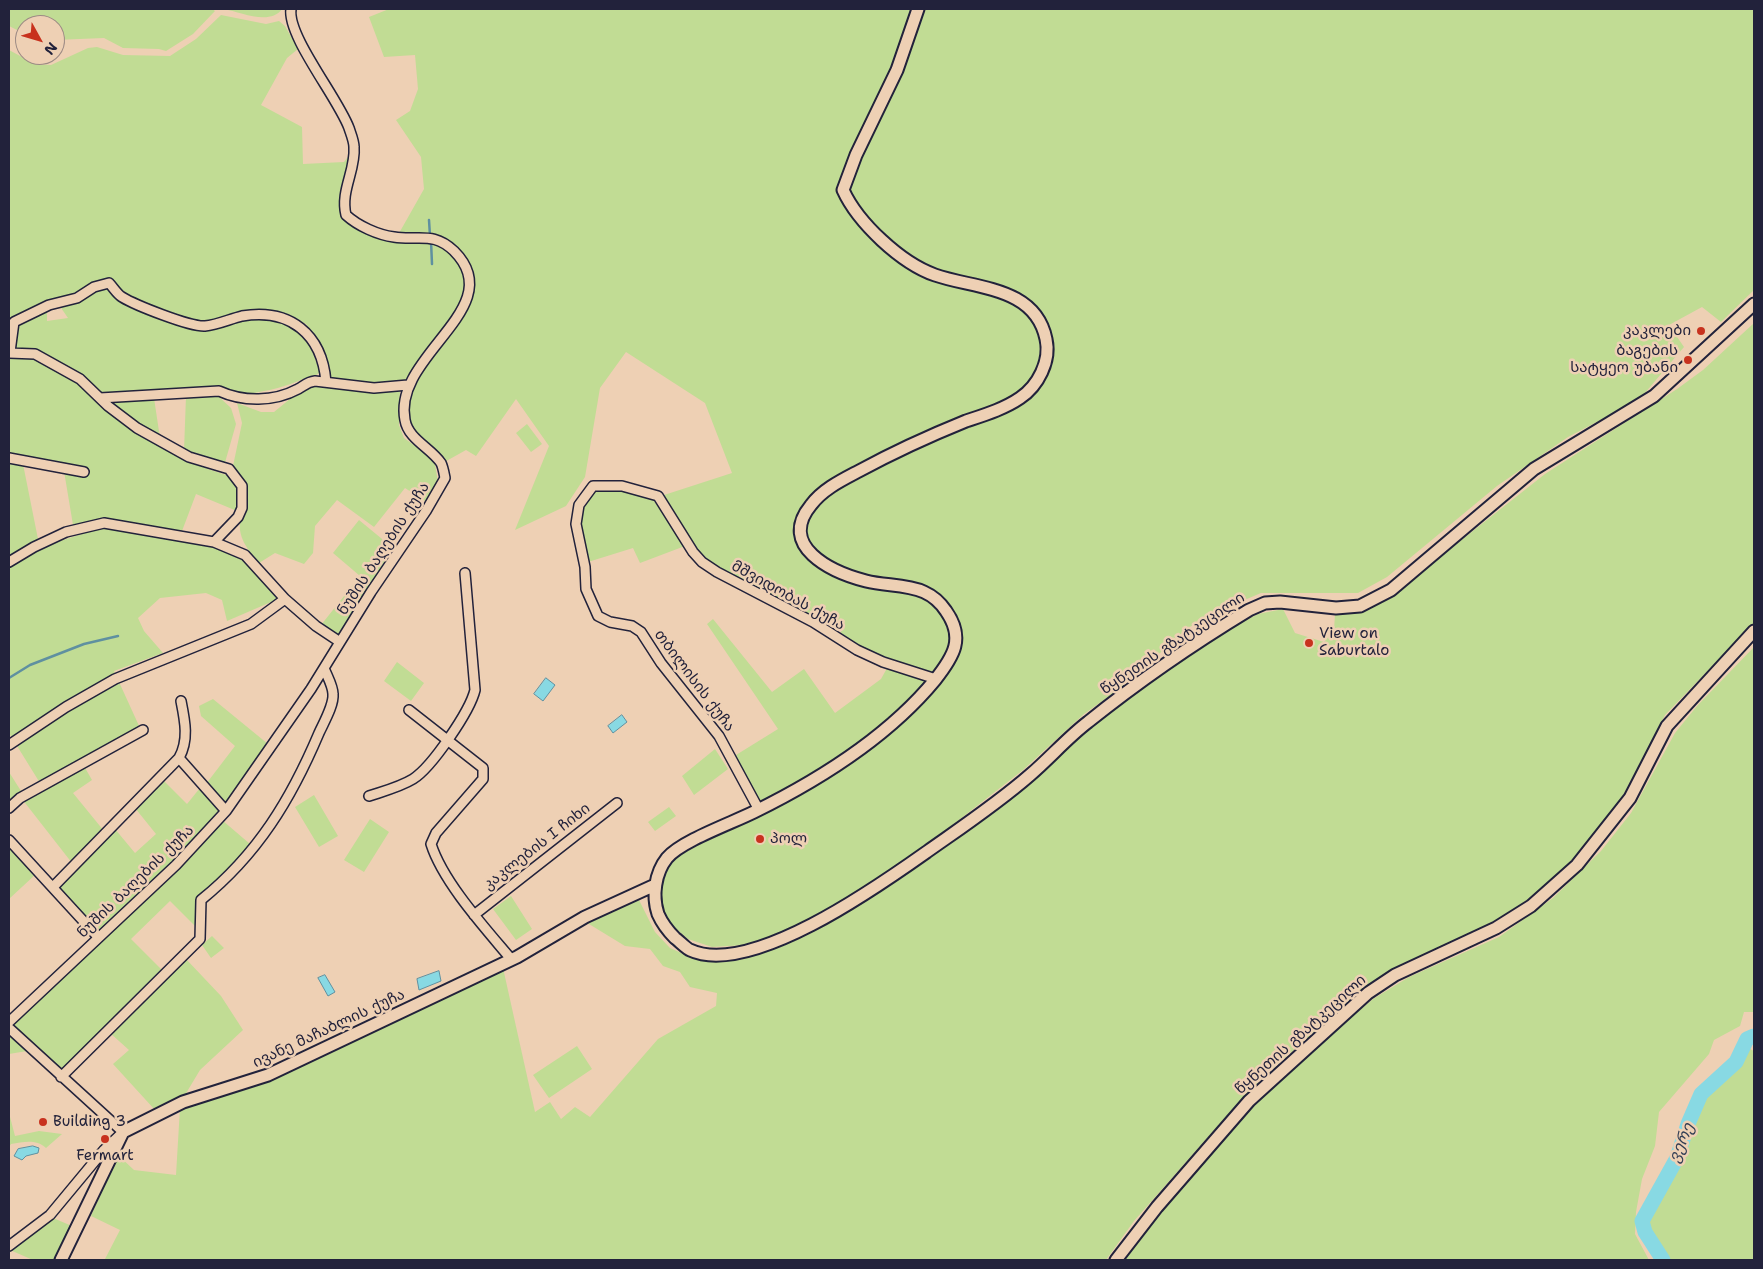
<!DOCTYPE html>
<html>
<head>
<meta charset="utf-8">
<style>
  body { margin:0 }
  #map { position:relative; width:1763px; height:1269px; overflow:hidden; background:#eed0b4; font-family:"Shantell Sans",sans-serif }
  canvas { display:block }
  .frame { position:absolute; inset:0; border:10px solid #22223b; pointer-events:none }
  .north { position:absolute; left:15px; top:15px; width:50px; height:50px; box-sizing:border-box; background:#eed0b4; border:1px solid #9c8a84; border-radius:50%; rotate:129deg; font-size:14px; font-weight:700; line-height:20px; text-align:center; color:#22223b }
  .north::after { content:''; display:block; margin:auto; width:18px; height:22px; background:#c8321e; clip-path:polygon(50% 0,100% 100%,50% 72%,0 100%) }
</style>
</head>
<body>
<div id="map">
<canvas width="1763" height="1269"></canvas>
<div class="frame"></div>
<div class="north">N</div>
</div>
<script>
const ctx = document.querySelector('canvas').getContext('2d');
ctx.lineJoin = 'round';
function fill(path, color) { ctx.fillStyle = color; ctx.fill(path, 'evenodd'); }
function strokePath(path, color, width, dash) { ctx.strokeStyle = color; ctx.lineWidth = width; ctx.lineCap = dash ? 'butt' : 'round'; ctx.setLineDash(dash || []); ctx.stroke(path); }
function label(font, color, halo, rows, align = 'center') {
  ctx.font = font + ' "Shantell Sans","Noto Sans Georgian",sans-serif'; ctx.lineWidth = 5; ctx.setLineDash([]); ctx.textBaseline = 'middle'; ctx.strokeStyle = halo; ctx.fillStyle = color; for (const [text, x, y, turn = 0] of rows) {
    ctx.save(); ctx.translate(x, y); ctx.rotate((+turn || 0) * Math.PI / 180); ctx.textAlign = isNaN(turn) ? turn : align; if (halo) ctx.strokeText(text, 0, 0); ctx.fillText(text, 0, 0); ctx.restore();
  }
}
fill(new Path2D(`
  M9,9H212L215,11L193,34L166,51L159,49L123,48L104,38L55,40V25H25V34L9,26Z
  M224,9H282C270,26 240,12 224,9Z
  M389,9H1754V290L1721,322L1702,307L1669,325L1684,347L1639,400L1568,437L1497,486L1387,577L1358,593H1261L1214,613L1188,628L1122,687L1084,714L1023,770L905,862L838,907L795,929L746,945L712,947L688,939L668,922L658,900V882L676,857L767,809L883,732L759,810L736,755L778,729L707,624L713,619L772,692L804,669L835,713L881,679L891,661L841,637V630L826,618L816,620L706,561L661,496L732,473L705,403L626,352L600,388L585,477L566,506L515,530L549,446L516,399L476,456L466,450L441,464L405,420L408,385L458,317L470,279L443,242L398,235L424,189L421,157L396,120L410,111L418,89L415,55L384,57L369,17Z
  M221,15L266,24L279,21L285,26L298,49L287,58L261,105L302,127L303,164L344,162L350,154L342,208L365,231L394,242L429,240L450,251L467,278L459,309L416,363L404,383L375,385L329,380L328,366L306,324L279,312L245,313L203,323L171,315L121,294L110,281L11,323L9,341V50L35,64L51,65L88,48L97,47L123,55L170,56L196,39Z
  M107,286L117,300L167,319L204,329L242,320L276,319L300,329L310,345L320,372C316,377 310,376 303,379C247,405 163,395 101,395L76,370L46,356L34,348H14L16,325L47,308V321L68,318L59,305Z
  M1754,323V623L1665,715L1617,807L1590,841L1551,882L1508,914L1465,937L1405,963L1359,993L1264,1076L1230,1112L1134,1221L1106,1260L105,1259L120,1230L91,1216L118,1155L134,1170L176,1175L180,1108L503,968L535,1112L550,1102L561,1119L575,1107L590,1117L658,1039L716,1006L717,993L690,987L680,972L663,966L650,949L625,946L584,921L638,898L655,932L670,948L688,956L718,962L743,959L765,952L820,926L946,846L1001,806L1066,745L1100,719L1222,632L1258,614L1283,609L1295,633L1324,642L1334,630L1335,614L1348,612L1383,599L1426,568L1545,474L1677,389L1703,370Z
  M9,357L34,358L74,379L119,420L142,436L208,469L226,475L236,485L239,493L237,511L196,494L182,531L153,529L101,519L73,525L64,471L86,474L88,469L9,455Z
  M307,385L400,390L399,425L404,438L428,455L435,464L438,482L425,501L405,488L374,527L337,500L315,526L313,553L304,564L275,553L259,563C248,550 236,536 241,518C243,512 248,506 248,500C250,485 238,478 233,466L242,423L237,403L261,412H274Z
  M216,394L231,408L236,424L224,466L184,451L186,396Z
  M154,398L160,438L106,400Z
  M527,424L542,444L531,452L516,433Z
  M9,461L23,464L38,539L28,547L9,557Z
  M614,488L652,498L685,546L640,563L633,548L588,562C584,543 574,508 591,494C597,488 606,489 614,488Z
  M359,520L393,548L337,637L321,625L360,576L333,553Z
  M104,527L212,545L245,559L278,599L227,621L222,600L206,593L160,598L138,618L144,631L163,653L114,671L140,728L40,783L9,733V566L41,547Z
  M1754,647V1012H1744L1740,1026L1714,1040L1709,1054L1659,1112L1655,1146L1642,1179L1636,1212L1635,1234L1649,1260H1123L1156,1215L1239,1118L1319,1044L1373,999L1409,977L1499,937L1553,898L1601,851L1631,813L1675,733L1697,706Z
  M397,662L424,683L411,701L384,681Z
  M213,699L268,744L224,806L206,784L235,746L201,716L199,706Z
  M715,749L728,769L694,795L682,776Z
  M84,766L92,780L73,793L104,831L72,863L22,799Z
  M9,772L21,791L9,803Z
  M163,780L187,804L200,788L222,811L177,861L98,932L57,888L115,829L135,853L156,834L135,808Z
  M314,795L338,836L319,847L295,807Z
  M669,807L676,816L655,831L648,822Z
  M370,819L389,832L364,872L344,860Z
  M222,820L250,844L234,868L196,899V927L170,901L131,939L163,971L60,1071L11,1024L193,855Z
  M12,847L36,874L9,899V851Z
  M511,896L532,929L516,940L493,909Z
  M212,936L224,948L211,958L202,945Z
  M186,959L221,996L243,1030L200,1070L185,1095L155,1110L113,1064L129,1050L110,1033Z
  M9,1034L27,1051L9,1054Z
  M577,1046L592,1069L549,1098L533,1075Z
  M1748,1048L1754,1051V1260H1670L1648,1226L1653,1208L1683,1156L1697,1112L1718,1082L1737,1067Z
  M9,1113L15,1136L39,1131L62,1134L46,1148C36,1139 24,1142 11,1144L9,1147Z
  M53,1218L72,1226L56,1260H33L10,1250Z`), '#c1dc94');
const water = new Path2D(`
  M546,678L555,685L543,701L534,694Z
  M622,715L627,722L613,733L608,726Z
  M439,971L441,981L419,990L417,979Z
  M325,975L335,992L328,996L318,978Z
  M33,1146L39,1148L38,1153L26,1156L22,1160L14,1156L18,1149Z`);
fill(water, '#88d9e3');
strokePath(water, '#5f90a0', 1);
strokePath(new Path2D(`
  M429,220L430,236
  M431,241L432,264
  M9,678L30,665L84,644L118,636`), '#5f90a0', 2.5);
strokePath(new Path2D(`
  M1663,1260L1645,1232L1642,1221L1677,1158L1688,1124L1701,1094L1736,1062L1747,1039L1754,1036`), '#88d9e3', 15);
const street = new Path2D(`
  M10,352L14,322L49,305L77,298L94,287L109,283C113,287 117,294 122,297C135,305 190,327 205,326C217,325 230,319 242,316C290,308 322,334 326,382
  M9,353L35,354L80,379L108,406L137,428L189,457L229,469L242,486V508L238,517L214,542
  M100,398L219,391C243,402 274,402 298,389C305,385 307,382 315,381L374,388L408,385
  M9,458L84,472
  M9,562L34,547L66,532L104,523L214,542L245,555L285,599L316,626L340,642
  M409,710L483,768V779L436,833L431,844C443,882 485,928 511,959
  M9,745L66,707L115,679L251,624L285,599
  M179,758L226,811
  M369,796C384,791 400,787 413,779C432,767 470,711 475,690L465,573
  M9,808L20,798L143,730
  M759,810L719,736L661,663L641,632L632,626L610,622L598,616L586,589L585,567L576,524L579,505L593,486H622L658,496L693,552L702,562L717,572L813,622L857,650L883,662L936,679
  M9,840L98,937
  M53,887L179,758C189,740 185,721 181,701
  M474,915L617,803
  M9,1022L176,865L226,811L311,689L371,592L426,511L445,478C444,473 443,467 441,463C431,448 408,439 405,420C392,355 511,308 454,251C433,231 419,241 394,237C378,235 358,226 346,215C340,191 356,170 354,147C354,141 351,134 349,128C338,98 287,36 291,9
  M9,1028L123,1132L104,1150L50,1215L9,1246
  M61,1077L200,939L201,900C258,854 291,799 319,733C324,722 334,705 333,694C333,686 327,676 324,668`);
const secondary = new Path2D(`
  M918,9L897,70L856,155L843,190C858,223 901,263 935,275C975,289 1035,286 1046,339C1051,361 1038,386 1020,398C1004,409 984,415 966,421C929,436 894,452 859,471C842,480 823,489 811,505C777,546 831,572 866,581C885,586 906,584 924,592C933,596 940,602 946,611C965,638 954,656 935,680C888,737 819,780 754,812C732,823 681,841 667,858C655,873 652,896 658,914C662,923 668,931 675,938C678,940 687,949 690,950C750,978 880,885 928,851C962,827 998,803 1030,775C1050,758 1067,738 1088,722C1139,681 1193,644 1249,610L1265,603L1280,602L1336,608L1360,606L1391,590L1534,469L1654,396L1754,304
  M61,1260L123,1132L183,1102L268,1075L517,957L585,917L655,885
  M1116,1260L1157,1207L1249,1101L1368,993L1395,975L1496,928L1531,906L1577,865L1630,798L1667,726L1754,631`);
strokePath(street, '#22223b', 12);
strokePath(secondary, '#22223b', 15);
strokePath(street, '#eed0b4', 9);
strokePath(secondary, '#eed0b4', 11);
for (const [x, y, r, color] of [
  [1701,331,5,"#c8321e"],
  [1688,360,5,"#c8321e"],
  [1309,643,5,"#c8321e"],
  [760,839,5,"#c8321e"],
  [43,1122,5,"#c8321e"],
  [105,1139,5,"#c8321e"]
]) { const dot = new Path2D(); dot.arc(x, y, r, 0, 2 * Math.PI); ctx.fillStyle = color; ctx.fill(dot); strokePath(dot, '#eed0b4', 2); }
label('15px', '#22223b', '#eed0b4', [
  ["კაკლები",1691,331,"right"],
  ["ბაგების",1678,351,"right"],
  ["სატყეო უბანი",1678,368,"right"],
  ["View on",1319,634],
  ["Saburtalo",1319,651],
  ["პოლ",770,839],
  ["Building 3",53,1122],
  ["Fermart",105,1156,"center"]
], 'left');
label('15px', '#22223b', '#eed0b4', [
  ["ნუშის ბაღების ქუჩა",384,549,-57],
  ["მშვიდობას ქუჩა",788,596,29],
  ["წყნეთის გზატკეცილი",1173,644,-34],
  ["თბილისის ქუჩა",694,681,53],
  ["კაკლების I ჩიხი",537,847,-38],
  ["ნუშის ბაღების ქუჩა",136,882,-44],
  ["ივანე მაჩაბლის ქუჩა",329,1029,-25],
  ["წყნეთის გზატკეცილი",1301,1035,-42]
]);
label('italic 16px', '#313d54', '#eed0b4', [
  ["ვერე",1682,1143,-67]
]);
</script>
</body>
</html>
